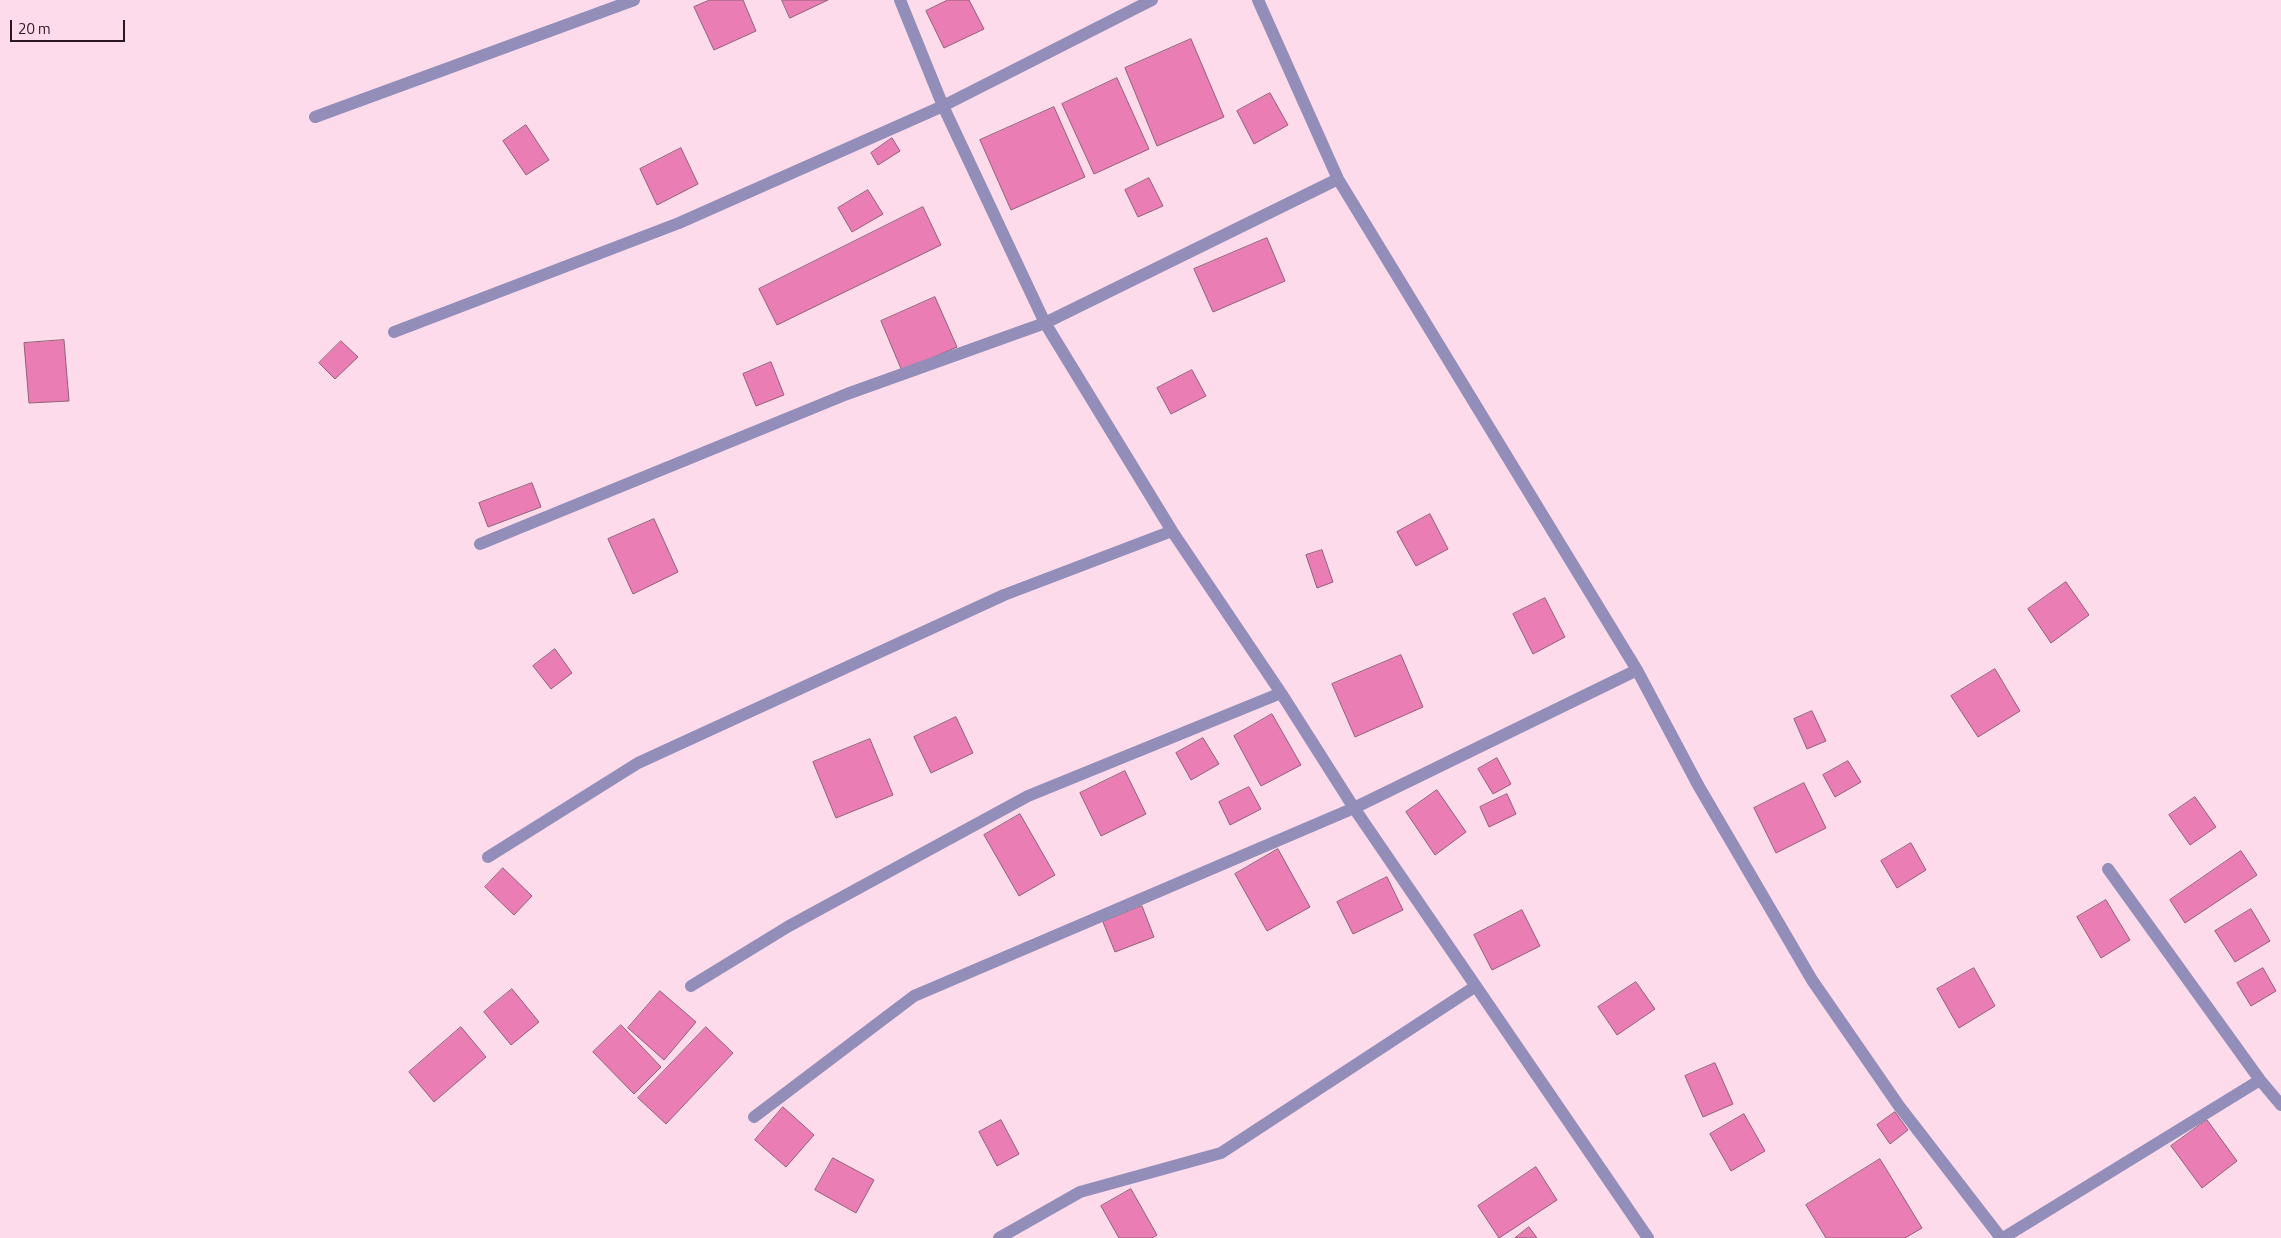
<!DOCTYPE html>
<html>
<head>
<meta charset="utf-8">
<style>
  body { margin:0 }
  #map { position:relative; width:2281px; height:1238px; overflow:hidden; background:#fedbea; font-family:"Titillium Web",sans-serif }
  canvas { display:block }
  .scale { position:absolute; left:10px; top:20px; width:115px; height:22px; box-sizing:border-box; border:2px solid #2b1721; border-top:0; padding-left:6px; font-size:15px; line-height:18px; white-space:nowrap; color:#2b1721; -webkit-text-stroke:4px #fedbea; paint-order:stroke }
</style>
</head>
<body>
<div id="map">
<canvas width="2281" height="1238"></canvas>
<div class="scale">20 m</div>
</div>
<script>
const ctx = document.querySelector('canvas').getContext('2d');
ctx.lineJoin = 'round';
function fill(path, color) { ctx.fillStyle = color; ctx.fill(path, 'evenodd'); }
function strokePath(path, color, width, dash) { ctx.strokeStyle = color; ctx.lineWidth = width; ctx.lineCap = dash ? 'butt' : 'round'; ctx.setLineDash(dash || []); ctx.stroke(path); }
const building = new Path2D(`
  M710,0H743L756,31L714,50L694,7Z
  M782,0H828L790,18Z
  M948,0H969L984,29L944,48L926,11Z
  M1191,39L1224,117L1157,146L1125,68Z
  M1117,78L1149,149L1094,174L1062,104Z
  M1270,93L1288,125L1254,144L1237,111Z
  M1054,107L1085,177L1011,210L980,140Z
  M526,125L549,160L526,175L503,141Z
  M892,138L900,151L878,165L871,153Z
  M681,148L698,184L657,205L640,169Z
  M1149,178L1163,206L1138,217L1125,190Z
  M868,190L883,214L852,232L838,208Z
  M923,207L941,245L777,325L759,289Z
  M1267,238L1285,281L1213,312L1194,269Z
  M935,297L957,347L902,371L881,321Z
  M64,340L69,401L29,403L24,343Z
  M341,341L358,357L335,379L319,363Z
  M771,362L784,395L756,406L743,374Z
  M1192,370L1206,396L1171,414L1157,388Z
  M532,483L541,507L488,527L479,503Z
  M1430,514L1448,549L1416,566L1397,532Z
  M654,519L678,572L633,594L608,539Z
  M1322,550L1333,582L1317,588L1306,555Z
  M2066,582L2089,615L2051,643L2028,609Z
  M1545,598L1565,637L1533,654L1513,614Z
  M555,649L572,673L551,689L533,666Z
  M1401,655L1423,707L1355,737L1332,684Z
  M1995,669L2020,711L1978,737L1951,696Z
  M1812,711L1826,741L1807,749L1794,719Z
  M1272,714L1301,765L1261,786L1234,736Z
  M956,717L973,753L931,773L914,737Z
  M1203,738L1219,764L1191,780L1176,753Z
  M870,739L893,795L836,818L813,762Z
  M1497,758L1511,784L1493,794L1478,769Z
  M1848,761L1861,782L1835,797L1823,775Z
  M1125,771L1146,814L1101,836L1080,793Z
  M1804,783L1826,828L1776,853L1754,808Z
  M1249,787L1261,809L1230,825L1219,802Z
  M1437,790L1466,832L1435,855L1406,812Z
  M1507,794L1516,814L1489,827L1480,807Z
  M2195,797L2216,827L2190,845L2169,815Z
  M1020,814L1055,875L1019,896L984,835Z
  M1911,843L1926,870L1897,888L1881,861Z
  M1278,849L1310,907L1267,931L1235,874Z
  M2241,851L2257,875L2185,923L2170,900Z
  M503,868L532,896L514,915L485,887Z
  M1387,877L1403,910L1353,934L1337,902Z
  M2106,900L2130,940L2101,958L2077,917Z
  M1142,906L1154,937L1115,952L1103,922Z
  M2251,909L2270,941L2235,962L2215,931Z
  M1522,910L1540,946L1492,970L1474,935Z
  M1974,968L1995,1006L1959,1028L1937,989Z
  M2263,968L2276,991L2251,1006L2237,983Z
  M1636,982L1655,1009L1617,1035L1598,1007Z
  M512,989L539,1022L511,1045L484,1012Z
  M660,991L696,1022L664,1060L628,1028Z
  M621,1025L661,1067L634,1094L593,1052Z
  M461,1027L486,1057L434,1102L409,1072Z
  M706,1027L733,1053L666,1124L638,1098Z
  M1715,1063L1733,1104L1703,1117L1685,1076Z
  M783,1107L814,1135L786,1167L755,1140Z
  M1895,1112L1908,1130L1890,1144L1877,1125Z
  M1744,1114L1765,1151L1731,1171L1710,1134Z
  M1001,1120L1019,1154L997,1166L979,1132Z
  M2207,1120L2237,1161L2202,1188L2171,1146Z
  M833,1158L874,1180L856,1213L815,1190Z
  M1880,1159L1922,1228L1905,1238H1826L1806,1205Z
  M1536,1167L1557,1200L1499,1238L1478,1206Z
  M1131,1189L1157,1235L1152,1238H1119L1101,1206Z
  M1529,1227L1537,1238H1515Z`);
fill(building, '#ea7eb4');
strokePath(building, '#916077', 1);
strokePath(new Path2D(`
  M900,0L943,106L1045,323L1172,531L1281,693L1354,808L1648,1238
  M1258,0L1338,179L1637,670L1698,785L1812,980L1899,1106L2001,1238
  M315,117L634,0
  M394,332L679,223L943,106L1152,0
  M480,544L847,394L1045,323L1338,179
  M488,857L638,763L1004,595L1172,531
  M2108,869L2260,1080L2281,1105
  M691,986L789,926L1028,796L1281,693
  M754,1117L914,996L1354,808L1637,670
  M999,1238L1080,1192L1221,1153L1476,986
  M2003,1238L2260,1080`), '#928db9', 12);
</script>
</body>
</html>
